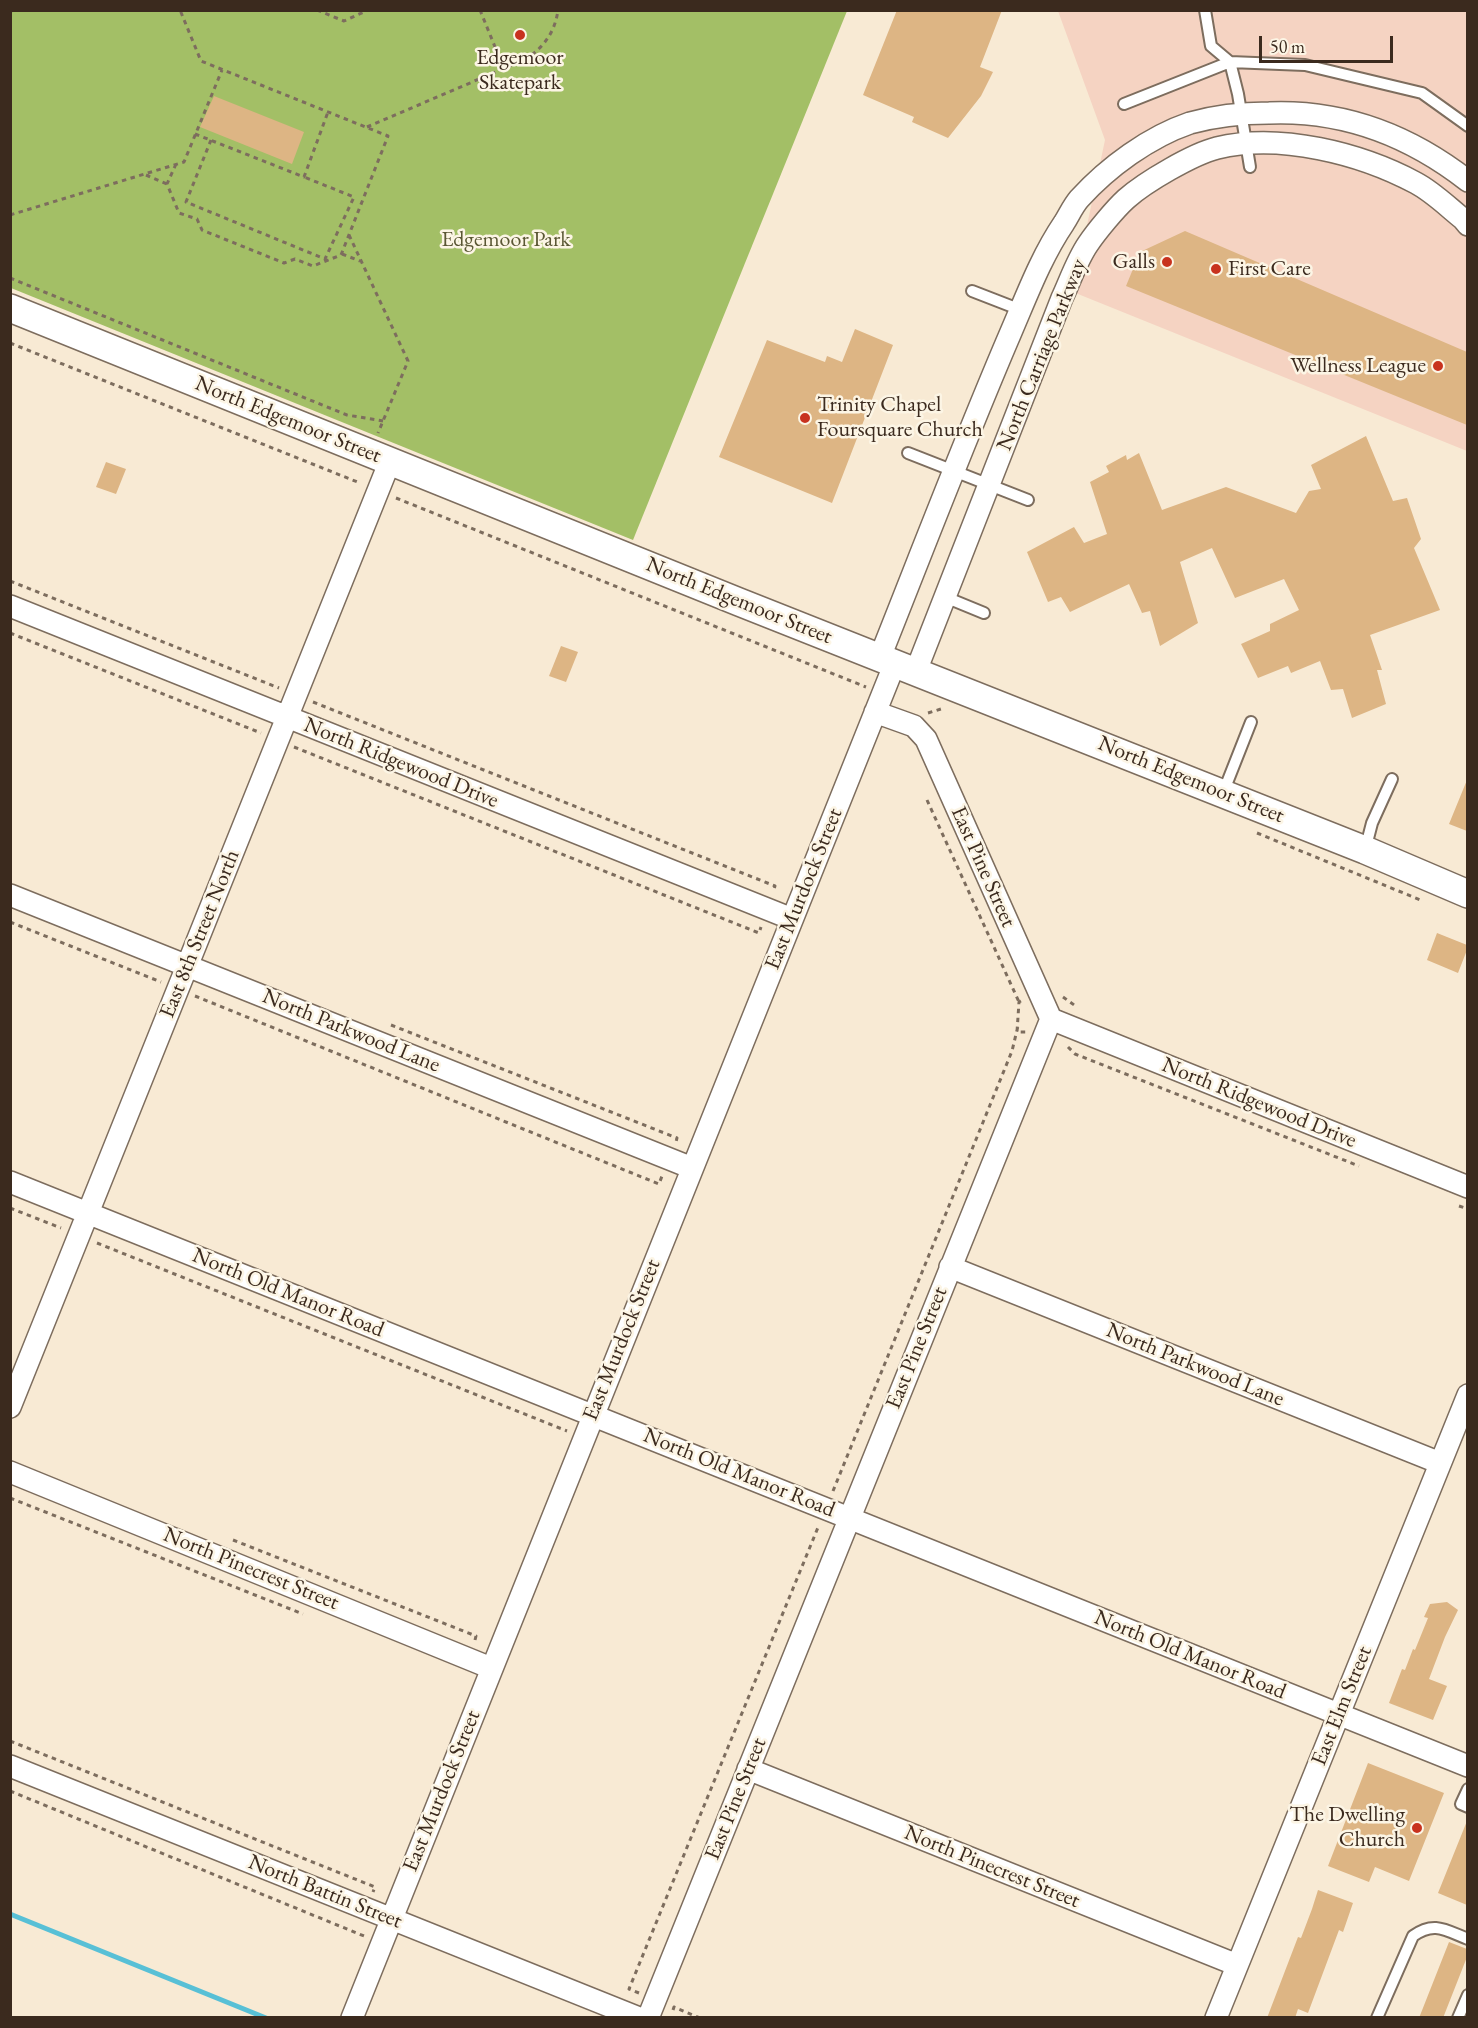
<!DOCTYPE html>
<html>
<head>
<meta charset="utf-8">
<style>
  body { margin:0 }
  #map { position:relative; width:1478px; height:2028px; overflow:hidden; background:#f8ead4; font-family:"EB Garamond",serif }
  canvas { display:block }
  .frame { position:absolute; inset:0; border:12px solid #3b2a1e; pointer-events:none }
  .scale { position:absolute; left:1259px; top:36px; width:134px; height:27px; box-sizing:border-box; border:3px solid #3b2a1e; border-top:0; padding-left:8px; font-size:18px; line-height:21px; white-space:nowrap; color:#3b2a1e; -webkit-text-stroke:4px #fcf5e5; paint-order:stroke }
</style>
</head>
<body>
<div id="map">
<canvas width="1478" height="2028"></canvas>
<div class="frame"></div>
<div class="scale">50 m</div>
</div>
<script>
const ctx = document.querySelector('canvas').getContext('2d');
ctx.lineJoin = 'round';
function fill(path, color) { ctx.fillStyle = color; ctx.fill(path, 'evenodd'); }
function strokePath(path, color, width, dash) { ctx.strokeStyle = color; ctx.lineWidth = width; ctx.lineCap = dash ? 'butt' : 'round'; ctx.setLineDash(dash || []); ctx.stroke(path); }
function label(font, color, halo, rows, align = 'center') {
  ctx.font = font + ' "EB Garamond",serif'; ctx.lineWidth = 5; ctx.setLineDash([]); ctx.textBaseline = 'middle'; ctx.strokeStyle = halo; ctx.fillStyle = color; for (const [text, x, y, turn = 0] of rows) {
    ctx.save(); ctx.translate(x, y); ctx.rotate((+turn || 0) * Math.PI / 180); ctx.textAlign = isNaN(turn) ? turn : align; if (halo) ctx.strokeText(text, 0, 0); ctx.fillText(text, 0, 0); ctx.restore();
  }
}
fill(new Path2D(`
  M1058,11H1467V451L1073,292L1105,140Z`), '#f5d3c2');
fill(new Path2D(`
  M10,11H847L633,540L11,288Z`), '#a3bf66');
strokePath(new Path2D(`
  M10,1914L266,2018`), '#58c0d6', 5);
fill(new Path2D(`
  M897,10H1002L980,67L993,72L981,96L948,138L912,122L914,117L863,95Z
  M214,96L304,132L292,164L200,127Z
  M1185,231L1467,352V425L1126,286L1140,252Z
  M855,329L893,345L832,503L719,457L767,340L825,362L827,356L842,362Z
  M1366,436L1393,501L1407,498L1421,539L1414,548L1440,610L1370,635L1382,670H1377L1386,704L1352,718L1343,689L1331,690L1320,661L1291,673L1288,666L1258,678L1241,644L1270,631V624L1299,610L1284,579L1235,598L1212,548L1180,562L1198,623L1160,646L1150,611L1142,613L1129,584L1070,612L1061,597L1048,602L1027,552L1074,527L1084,543L1107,534L1090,482L1109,472L1106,466L1126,455L1127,460L1139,453L1162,510L1226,487L1296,513L1309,491L1321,489L1311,465Z
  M106,462L126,469L116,494L96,487Z
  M561,646L578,652L566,682L549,676Z
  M1467,780V831L1449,824Z
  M1437,933L1467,945V950L1458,973L1427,960Z
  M1447,1602L1458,1610L1445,1637L1429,1679L1447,1686L1433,1720L1389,1703L1402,1669L1405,1670L1413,1649L1415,1650L1428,1618L1424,1617L1430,1604Z
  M1368,1763L1444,1793L1409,1881L1375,1867L1369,1882L1328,1866Z
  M1467,1821V1905L1438,1893Z
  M1318,1890L1353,1903L1343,1932L1339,1930L1308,2013L1298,2009L1295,2018H1267L1298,1937L1301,1938L1312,1909Z
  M1449,1942L1467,1949V1957L1443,2018H1419Z`), '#ddb584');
const service = new Path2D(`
  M1205,10L1211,46L1230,62L1238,94L1250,167
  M1124,104L1230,62L1305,65L1422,93L1468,126
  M972,291L1021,310
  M908,453L1028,500
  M945,597L984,613
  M1223,793L1251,722
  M1365,850L1372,823L1392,779
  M1468,1789L1461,1804L1468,1807
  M1377,2018L1413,1936C1434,1921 1445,1930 1468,1939
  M1458,2018L1468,1995`);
const minor = new Path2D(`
  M10,606L792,919
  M880,657C923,549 965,439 1011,332C1027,295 1041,257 1064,223C1069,215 1073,206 1079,199C1108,167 1149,137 1190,123C1215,116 1243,113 1269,113C1343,110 1409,135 1468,181
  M916,671L1062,298C1070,281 1077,260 1088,244C1096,232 1115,209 1126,199C1145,182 1193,154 1217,148C1280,133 1360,153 1416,183C1433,192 1448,207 1463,219L1468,225
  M10,895L692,1168
  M1051,1019L1468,1187
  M10,1182L1468,1766
  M950,1267L1440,1463
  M10,1407L390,461
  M10,1472L491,1668
  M10,1766L639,2018
  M748,1769L1237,1965
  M352,2018L895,663
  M648,2018L1051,1019L926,739L914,726L875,712
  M1216,2018L1468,1395`);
const tertiary = new Path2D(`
  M10,308L739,602L1365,850L1468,894`);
strokePath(service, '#7d6d5e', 14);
strokePath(minor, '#7d6d5e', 24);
strokePath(tertiary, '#7d6d5e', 30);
strokePath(new Path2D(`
  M317,10L344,21L368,10
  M480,10L504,69
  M10,13L12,10
  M367,127L526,59C544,47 555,32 558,10
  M195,134L304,177L328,112
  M211,140L186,202L325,259L354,197L304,177
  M176,164L167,184L179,213L197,219L202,230L284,263L295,259L313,266L341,255L388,136L201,61L180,10
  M146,175L167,184
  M10,215L184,162L222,70
  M349,235L408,361L378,433
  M342,254L360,261
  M10,278L347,415L383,421
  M10,343L360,483
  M396,498L866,687
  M10,581L279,688
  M10,633L261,733
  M313,702L775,886L773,892
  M928,713L944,708
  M294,747L759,933L761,927
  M927,800L1019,1002
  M1257,833L1423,901
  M10,922L161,982
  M195,996L659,1184L662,1176
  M1063,997L1077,1007
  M1021,1001L1019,1002L1017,1032H1026
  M391,1025L677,1138L676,1142
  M1068,1047L1075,1054L1359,1166
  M1459,1206L1468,1209
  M10,1208L61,1228
  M97,1243L567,1431
  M833,1491L1012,1051L1018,1026
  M10,1498L303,1614
  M233,1540L476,1636L475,1640
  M10,1741L375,1887L373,1892
  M10,1791L364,1936
  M639,1993L629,1989L819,1525
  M673,2010L674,2007L700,2018`), '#7d6d5e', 3, [4.5, 4.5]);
strokePath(service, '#fff', 10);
strokePath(minor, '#fff', 21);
strokePath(tertiary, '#fff', 27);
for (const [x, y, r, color] of [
  [520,35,6,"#c8321e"],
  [1167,262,6,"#c8321e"],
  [1216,269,6,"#c8321e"],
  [1438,366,6,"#c8321e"],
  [805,418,6,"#c8321e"],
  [1417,1828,6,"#c8321e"]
]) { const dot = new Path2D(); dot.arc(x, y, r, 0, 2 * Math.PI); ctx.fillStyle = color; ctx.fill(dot); strokePath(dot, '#fcf5e5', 2); }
label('22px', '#3b2a1e', '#fcf5e5', [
  ["Edgemoor",520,58,"center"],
  ["Skatepark",520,83,"center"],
  ["Galls",1155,262],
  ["First Care",1228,269,"left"],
  ["Wellness League",1426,366],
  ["Trinity Chapel",817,405,"left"],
  ["Foursquare Church",817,430,"left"],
  ["The Dwelling",1405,1815],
  ["Church",1405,1840]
], 'right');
label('22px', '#5a5734', '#fcf5e5', [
  ["Edgemoor Park",506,240]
]);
label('22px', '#3b2a1e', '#fcf5e5', [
  ["North Carriage Parkway",1042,355,-68],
  ["North Edgemoor Street",288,420,22],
  ["North Edgemoor Street",739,601,22],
  ["North Ridgewood Drive",401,763,22],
  ["North Edgemoor Street",1191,780,22],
  ["East Pine Street",983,867,66],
  ["East Murdock Street",804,889,-68],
  ["East 8th Street North",200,934,-68],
  ["North Parkwood Lane",351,1031,22],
  ["North Ridgewood Drive",1259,1103,22],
  ["North Old Manor Road",288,1293,22],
  ["East Murdock Street",622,1340,-68],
  ["East Pine Street",917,1348,-68],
  ["North Parkwood Lane",1195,1365,22],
  ["North Old Manor Road",739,1473,22],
  ["North Pinecrest Street",251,1569,22],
  ["North Old Manor Road",1190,1655,22],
  ["East Elm Street",1342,1706,-68],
  ["East Murdock Street",442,1791,-68],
  ["East Pine Street",736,1799,-68],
  ["North Pinecrest Street",992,1867,22],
  ["North Battin Street",325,1892,22]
]);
</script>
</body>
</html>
